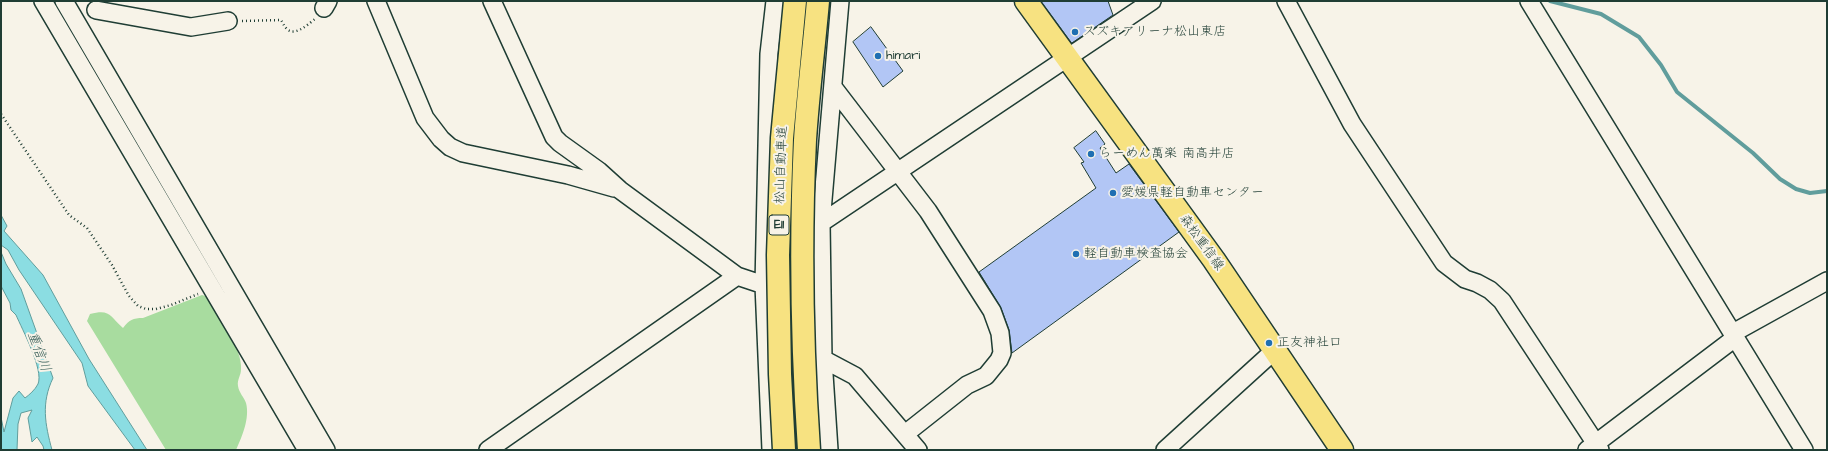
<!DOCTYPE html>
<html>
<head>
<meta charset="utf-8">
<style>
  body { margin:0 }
  #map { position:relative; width:1828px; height:451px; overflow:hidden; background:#f7f3e8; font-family:"Architects Daughter",sans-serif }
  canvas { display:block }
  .frame { position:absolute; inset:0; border:2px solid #1f3d34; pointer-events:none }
</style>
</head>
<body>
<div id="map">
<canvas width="1828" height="451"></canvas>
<div class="frame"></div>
</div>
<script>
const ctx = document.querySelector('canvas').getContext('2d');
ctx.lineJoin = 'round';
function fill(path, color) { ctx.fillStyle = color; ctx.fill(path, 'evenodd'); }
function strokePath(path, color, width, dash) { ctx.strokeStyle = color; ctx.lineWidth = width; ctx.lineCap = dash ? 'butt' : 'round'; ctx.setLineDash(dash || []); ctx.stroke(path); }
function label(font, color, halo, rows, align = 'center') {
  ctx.font = font + ' "Architects Daughter","Klee One",sans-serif'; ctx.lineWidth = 4; ctx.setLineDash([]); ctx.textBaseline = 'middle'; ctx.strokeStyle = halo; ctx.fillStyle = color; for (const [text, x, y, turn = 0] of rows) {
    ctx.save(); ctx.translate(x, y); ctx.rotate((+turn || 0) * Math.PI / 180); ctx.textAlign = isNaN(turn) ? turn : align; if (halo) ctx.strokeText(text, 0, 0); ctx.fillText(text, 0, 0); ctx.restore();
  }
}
fill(new Path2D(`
  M202,295L208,297C218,314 243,350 241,369C241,376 237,379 238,386C239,393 244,397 246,403C250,418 242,437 236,450H166L87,321L90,314C111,309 109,316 123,328C129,320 133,318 143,318Z`), '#a8dc9f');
const water = new Path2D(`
  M1,215L7,226L4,231L43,275L89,359L147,450H135L88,386L82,363L19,270L8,250L1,245Z
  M1,252L6,264L21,289L53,378C41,403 45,424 52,450H44L43,446L37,437L32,442L28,418L32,410L21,413L18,424L17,450H1V417L4,432L13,398L19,391L25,398C29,395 35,390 38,384C44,370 22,329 16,315L11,310L10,303L1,286Z`);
fill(water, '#8bdde2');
strokePath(water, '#609d9c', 1);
strokePath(new Path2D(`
  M1550,1L1601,14L1639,37L1661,65L1677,92L1753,153L1780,179L1796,189L1810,193L1827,191`), '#609d9c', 4);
const building = new Path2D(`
  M1041,1H1108L1113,15L1072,43Z
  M871,27L903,71L883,87L853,42Z
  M1096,131L1105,144L1100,148L1116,173L1129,164L1179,232L1012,353L1009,330L1001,308L979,272L1096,188L1081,163L1084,162L1074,148Z`);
fill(building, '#b2c6f5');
strokePath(building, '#1f3d34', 1);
const minor = new Path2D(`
  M43,1L307,450
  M64,1L326,450
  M376,1L425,118L441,139L450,147L463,153L568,175L614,188
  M492,1L554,137L560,143L599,171L620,190L714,259L737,276L764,285L823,359L855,376L918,450
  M1286,1L1352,124L1444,263L1465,279L1477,283L1490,290L1502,301L1600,450
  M1529,1L1804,450
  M324,8L328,1
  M96,10L191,27L228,21
  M833,87L928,211L992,311L1000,333L1002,353L999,360L986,376L967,385L905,434
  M821,223L1152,1
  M1733,333L1827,281
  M488,450L737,276
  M771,450L764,285L769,54L775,1
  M829,450L823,359L821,223L840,1
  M1165,450L1275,350
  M1587,450L1735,338`);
const major = new Path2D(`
  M1026,1L1214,260L1342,450`);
strokePath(minor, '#1f3d34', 20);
strokePath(major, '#1f3d34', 25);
strokePath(new Path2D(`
  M242,21L281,20C283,23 284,26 287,29C295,37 310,23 316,18
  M1,114L69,215L87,228L112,265L129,296L138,306L146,309H156L171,305L198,294`), '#1f3d34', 2.5, [1, 3]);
strokePath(minor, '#f7f3e8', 17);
strokePath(major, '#f7e281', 22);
const highwayBridge = new Path2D(`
  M784,450L780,374L778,255L782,138L795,1
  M809,450C802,347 800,244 805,140C808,94 814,47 818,1`);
strokePath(highwayBridge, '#1f3d34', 25, []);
strokePath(highwayBridge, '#f7e281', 22);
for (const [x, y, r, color] of [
  [1075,32,4,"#1f6fb2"],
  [878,56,4,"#1f6fb2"],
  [1091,154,4,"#1f6fb2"],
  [1113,193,4,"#1f6fb2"],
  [1076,254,4,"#1f6fb2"],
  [1269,343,4,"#1f6fb2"]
]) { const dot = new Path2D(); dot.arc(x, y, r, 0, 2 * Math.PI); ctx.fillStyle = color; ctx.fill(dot); strokePath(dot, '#f7f3e8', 1.5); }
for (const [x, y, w] of [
  [779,225,20]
]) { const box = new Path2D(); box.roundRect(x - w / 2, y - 10, w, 20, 3); ctx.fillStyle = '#f7f3e8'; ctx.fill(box); strokePath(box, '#1f3d34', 1); }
label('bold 12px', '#1f3d34', null, [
  ["E11",779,225]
]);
label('13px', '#1f3d34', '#f7f3e8', [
  ["スズキアリーナ松山東店",1083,32],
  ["himari",886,56],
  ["らーめん萬楽 南高井店",1099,154],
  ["愛媛県軽自動車センター",1121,193],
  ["軽自動車検査協会",1084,254],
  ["正友神社口",1277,343]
], 'left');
label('13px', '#1f3d34', '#f7f3e8', [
  ["松山自動車道",782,165,-88],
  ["森松重信線",1201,243,54]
]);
label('italic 14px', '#355d57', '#f7f3e8', [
  ["重信川",38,352,70]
]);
</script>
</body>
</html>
